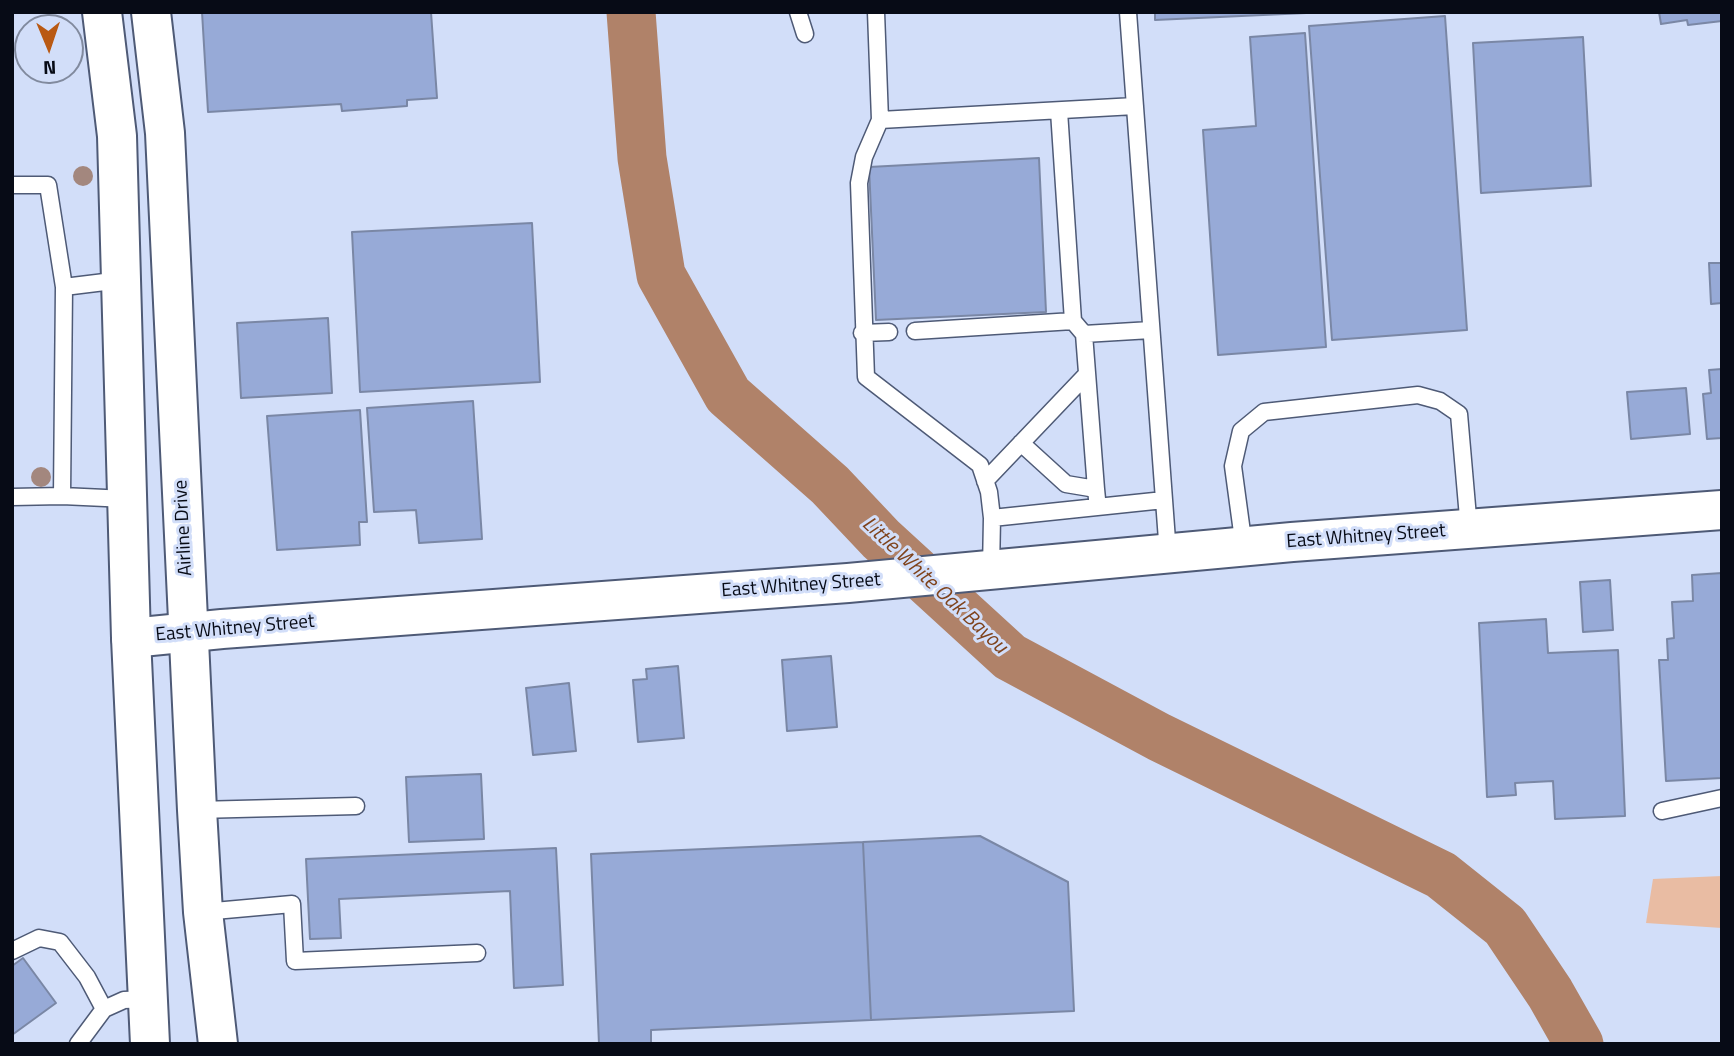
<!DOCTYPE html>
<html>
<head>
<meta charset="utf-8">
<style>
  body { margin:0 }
  #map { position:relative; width:1734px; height:1056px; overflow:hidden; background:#d2def9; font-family:"Titillium Web",sans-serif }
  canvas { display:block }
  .frame { position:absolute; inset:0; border:14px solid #070b16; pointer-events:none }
  .north { position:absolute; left:14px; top:14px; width:70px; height:70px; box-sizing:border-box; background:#d2def9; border:2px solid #818a9e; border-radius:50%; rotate:178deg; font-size:19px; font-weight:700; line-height:28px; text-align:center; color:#070b16 }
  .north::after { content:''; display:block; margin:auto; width:24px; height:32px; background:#b95913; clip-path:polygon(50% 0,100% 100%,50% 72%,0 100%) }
</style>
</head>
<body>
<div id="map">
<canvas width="1734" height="1056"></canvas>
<div class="frame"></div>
<div class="north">N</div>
</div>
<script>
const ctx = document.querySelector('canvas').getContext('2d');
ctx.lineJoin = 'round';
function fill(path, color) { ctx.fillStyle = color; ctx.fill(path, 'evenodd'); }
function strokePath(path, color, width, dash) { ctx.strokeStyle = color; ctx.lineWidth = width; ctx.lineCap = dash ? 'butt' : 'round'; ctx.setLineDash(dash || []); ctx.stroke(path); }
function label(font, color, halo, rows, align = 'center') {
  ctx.font = font + ' "Titillium Web",sans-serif'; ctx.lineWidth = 6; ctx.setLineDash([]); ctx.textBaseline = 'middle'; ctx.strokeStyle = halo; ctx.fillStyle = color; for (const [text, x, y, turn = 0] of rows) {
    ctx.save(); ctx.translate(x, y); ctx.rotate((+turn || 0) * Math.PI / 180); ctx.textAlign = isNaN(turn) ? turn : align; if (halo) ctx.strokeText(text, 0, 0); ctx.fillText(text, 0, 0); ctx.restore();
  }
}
fill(new Path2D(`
  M1722,876V928L1646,923L1653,879Z`), '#e9bca3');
strokePath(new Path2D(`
  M631,12L642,158L661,275L728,395L830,485L881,539L1010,657L1159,737L1441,875L1505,926L1550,993L1579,1044`), '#b08269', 49);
const building = new Path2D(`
  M202,12H431L437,98L407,100V106L342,111L341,104L208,112Z
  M1155,12H1328L1155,20Z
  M1659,12H1722V21L1688,25L1687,20L1661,24Z
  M1445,16L1467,330L1332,340L1309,26Z
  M1305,33L1326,347L1218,355L1203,130L1256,126L1250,37Z
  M1583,37L1591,186L1481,193L1473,43Z
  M1039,158L1046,312L876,320L869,167Z
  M532,223L540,382L360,392L352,232Z
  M1709,263H1722V303L1711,304Z
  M328,318L332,393L241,398L237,323Z
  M1722,369V438L1707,439L1703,394L1711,393L1709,370Z
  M1686,388L1690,434L1631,439L1627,392Z
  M473,401L482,539L419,543L416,510L374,512L367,408Z
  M360,410L367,522H359L360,545L277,550L267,416Z
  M1722,573V778L1666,781L1659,660H1668L1667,639L1674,638L1672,602L1693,601L1692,575Z
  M1610,580L1613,630L1583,632L1580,582Z
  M1546,619L1548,653L1618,650L1625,816L1555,819L1553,781L1515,783L1516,795L1487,797L1479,623Z
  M831,656L837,727L787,731L782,660Z
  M678,666L684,738L638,742L633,680L647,679L646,669Z
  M569,683L576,751L533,755L526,688Z
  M481,774L484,839L409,842L406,777Z
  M980,836L1068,882L1074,1011L871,1020L863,842Z
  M863,842L871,1020L651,1030V1044H599L591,854Z
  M556,848L563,985L514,988L510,891L339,899L341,938L310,939L306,859Z
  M23,958L56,1003L12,1035V966Z`);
fill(building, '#97aad7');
strokePath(building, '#7a87a5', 2);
const service = new Path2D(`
  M798,12L805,34
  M876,12L880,120L864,157L859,183L866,377L980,465L989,492L992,518L991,570
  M1128,12L1168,554
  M1059,111L1073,321L1084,334L1096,489
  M880,120L1135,106
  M12,185H48L64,287
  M121,280L64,287L62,496L127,499
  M915,331L1073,321
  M862,333L889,332
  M1084,334L1151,330
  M1021,443L1066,484L1096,489L1097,499
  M985,481L1087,374
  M12,497L62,496
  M992,518L1164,500
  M1244,547L1233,466L1241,431L1264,412L1418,395L1440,401L1459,414L1469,529
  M197,810L356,806
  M1662,811L1722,798
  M203,912L292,904L295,961L477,953
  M12,951L39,938L60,942L87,977L104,1009
  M78,1044L104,1009L124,1000L148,999`);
const tertiary = new Path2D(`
  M131,638L222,629L848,583L1292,542L1722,510`);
const secondary = new Path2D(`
  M102,12L117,136L131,638L150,1044
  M151,12L165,133L197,810L203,912L218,1044`);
strokePath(service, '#4e5a76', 19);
strokePath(tertiary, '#4e5a76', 42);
strokePath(secondary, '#4e5a76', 42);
strokePath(service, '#fff', 16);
strokePath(tertiary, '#fff', 38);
strokePath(secondary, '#fff', 38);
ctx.fillStyle = '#a3877e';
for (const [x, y] of [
  [83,176],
  [41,477]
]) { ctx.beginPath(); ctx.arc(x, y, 10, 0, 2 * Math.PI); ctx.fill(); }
label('19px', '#070b16', '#d2def9', [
  ["Airline Drive",184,528,-93],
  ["East Whitney Street",1366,537,-4],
  ["East Whitney Street",801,586,-4],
  ["East Whitney Street",235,629,-5]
]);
label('italic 21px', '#7f431c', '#d2def9', [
  ["Little White Oak Bayou",934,586,43]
]);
</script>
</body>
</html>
